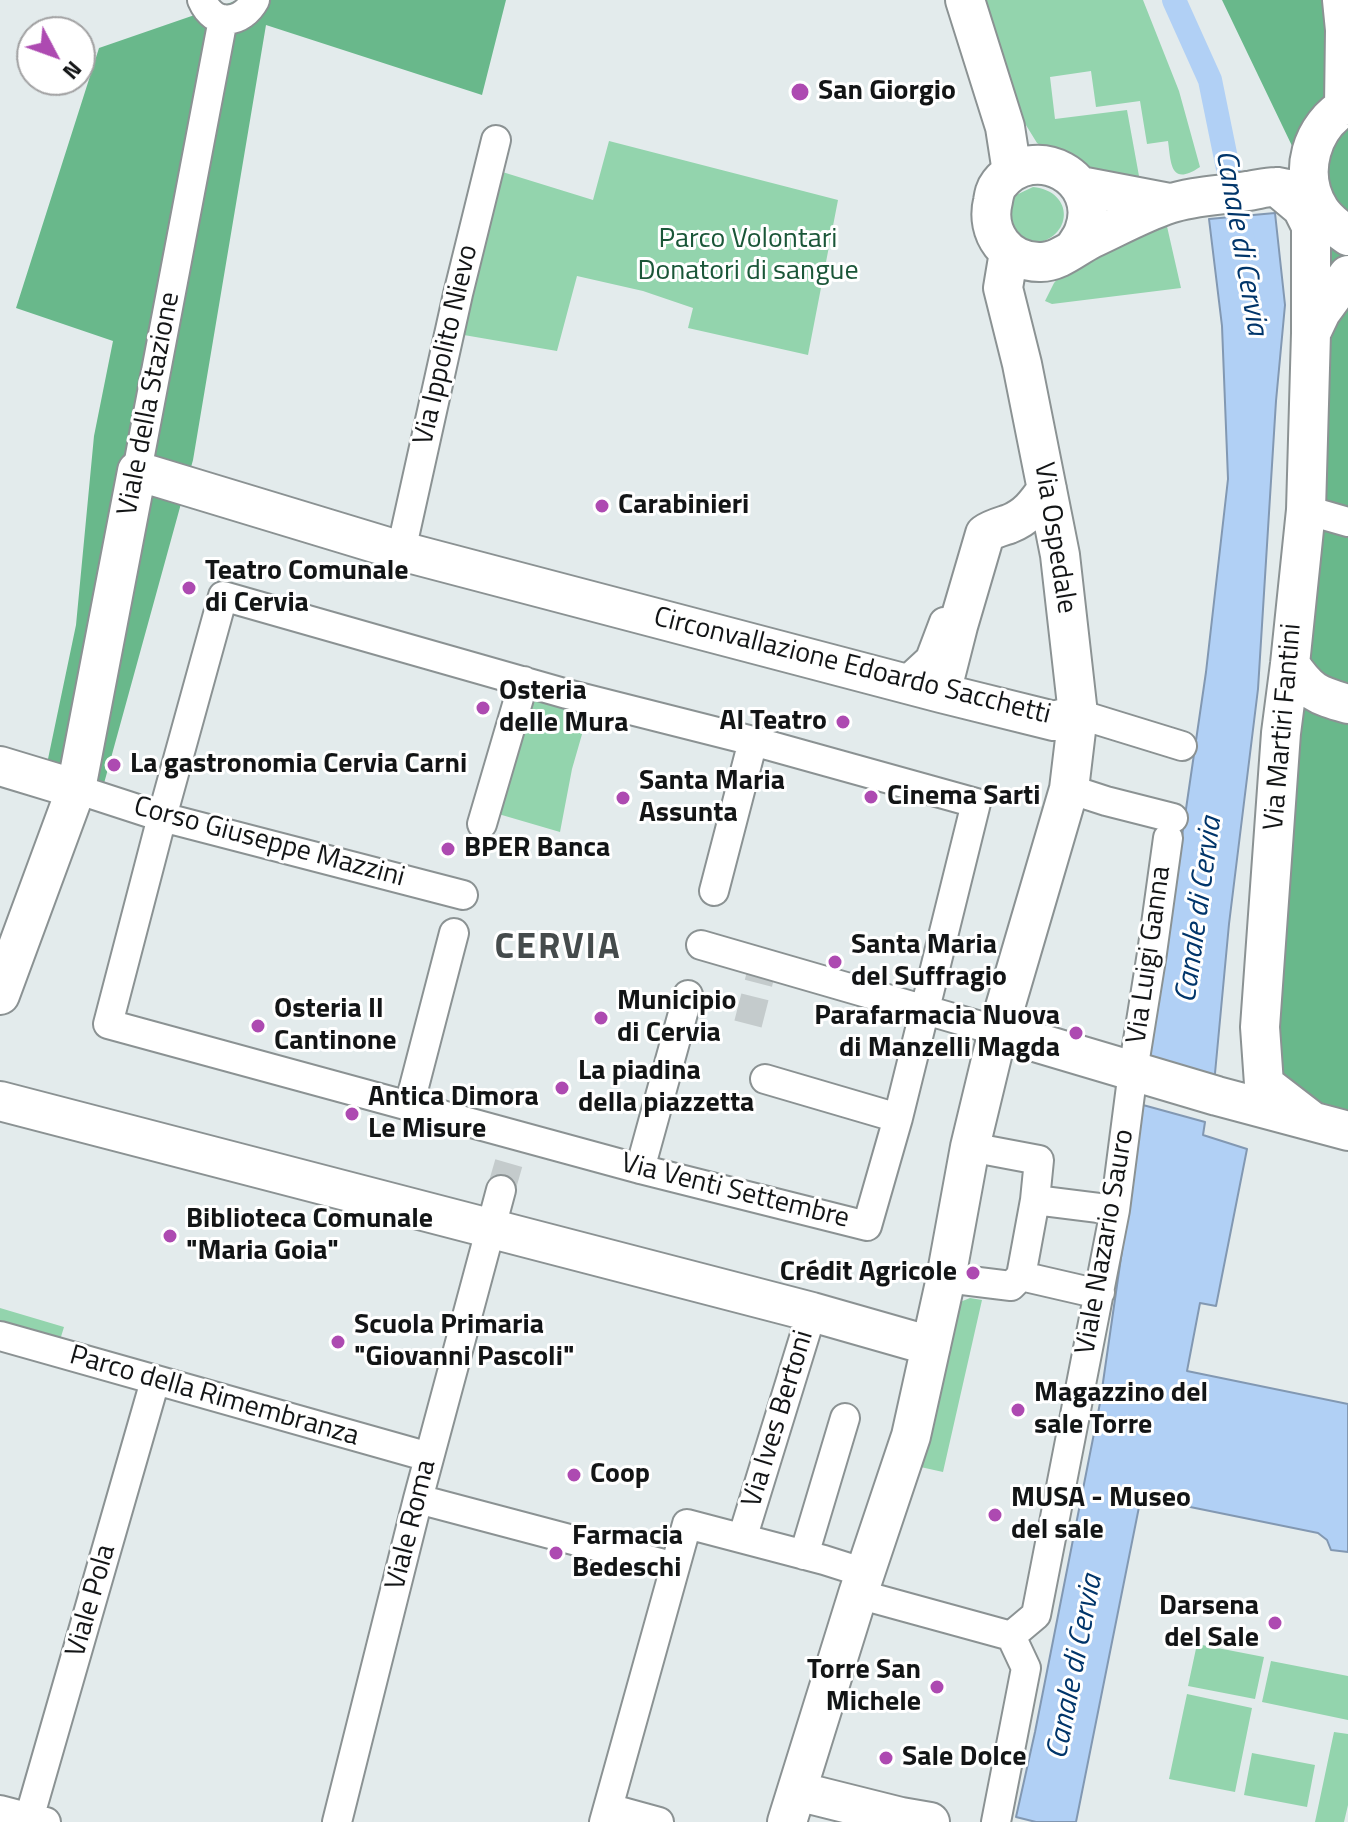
<!DOCTYPE html>
<html>
<head>
<meta charset="utf-8">
<style>
  body { margin:0 }
  #map { position:relative; width:1348px; height:1822px; overflow:hidden; background:#e3ebec; font-family:"Titillium Web",sans-serif }
  canvas { display:block }
  .north { position:absolute; left:16px; top:16px; width:80px; height:80px; box-sizing:border-box; background:#fff; border:2px solid #a1a1a2; border-radius:50%; rotate:131deg; font-size:22px; font-weight:700; line-height:32px; text-align:center; color:#131516 }
  .north::after { content:''; display:block; margin:auto; width:28px; height:36px; background:#ad4ab1; clip-path:polygon(50% 0,100% 100%,50% 72%,0 100%) }
</style>
</head>
<body>
<div id="map">
<canvas width="1348" height="1822"></canvas>
<div class="north">N</div>
</div>
<script>
const ctx = document.querySelector('canvas').getContext('2d');
ctx.lineJoin = 'round';
function fill(path, color) { ctx.fillStyle = color; ctx.fill(path, 'evenodd'); }
function strokePath(path, color, width, dash) { ctx.strokeStyle = color; ctx.lineWidth = width; ctx.lineCap = dash ? 'butt' : 'round'; ctx.setLineDash(dash || []); ctx.stroke(path); }
function label(font, color, halo, rows, align = 'center') {
  ctx.font = font + ' "Titillium Web",sans-serif'; ctx.lineWidth = 6; ctx.setLineDash([]); ctx.textBaseline = 'middle'; ctx.strokeStyle = halo; ctx.fillStyle = color; for (const [text, x, y, turn = 0] of rows) {
    ctx.save(); ctx.translate(x, y); ctx.rotate((+turn || 0) * Math.PI / 180); ctx.textAlign = isNaN(turn) ? turn : align; if (halo) ctx.strokeText(text, 0, 0); ctx.fillText(text, 0, 0); ctx.restore();
  }
}
fill(new Path2D(`
  M981,0H1143L1179,91L1200,167C1170,187 1171,163 1168,141L1147,144L1140,101L1096,107L1091,71L1050,77L1055,119L1127,110L1139,176L1125,177L1096,175L1057,155L1037,143L1021,117Z
  M609,141L838,200L808,355L688,328L693,308L643,291L577,276L557,351L458,334L496,170L593,200Z
  M1033,187C1075,191 1074,239 1032,244L1012,232L1008,207L1016,195Z
  M1166,222L1181,288L1052,304L1045,301L1054,283L1067,268Z
  M528,692L589,710L572,769L560,832L495,813Z
  M970,1298L982,1300L943,1472L916,1466L955,1304Z
  M0,1308L64,1327L60,1340L0,1322Z
  M1197,1644L1264,1657L1255,1699L1188,1686Z
  M1271,1661L1348,1676V1720L1262,1702Z
  M1187,1694L1252,1708L1235,1792L1169,1779Z
  M1334,1732L1348,1734V1805L1344,1822H1315Z
  M1252,1753L1315,1765L1307,1807L1244,1795Z`), '#93d4ad');
fill(new Path2D(`
  M238,0H506L482,95L266,25L193,460L103,787L48,759L76,625L94,436L113,341L16,308L99,48Z
  M1222,0H1348V1122L1264,1084L1329,223Z`), '#69b88b');
const water = new Path2D(`
  M1275,213L1285,305L1276,401L1258,689L1229,924L1214,1084L1144,1063L1161,980L1206,672L1228,479L1222,326L1209,219Z
  M1143,1105L1205,1122L1203,1135L1247,1149L1216,1306L1200,1303L1187,1371L1348,1404V1552L1331,1550L1327,1540L1318,1533L1141,1497L1076,1822H1036L1016,1817L1035,1732L1100,1403Z`);
fill(water, '#b1d0f5');
strokePath(water, '#8298b2', 2);
strokePath(new Path2D(`
  M1174,0L1210,80L1244,247`), '#b1d0f5', 24);
strokePath(new Path2D(`
  M748,1024L760,977
  M501,1190L514,1145`), '#c4cbcc', 28, [28, 14]);
const street = new Path2D(`
  M202,0C214,28 242,24 255,0
  M137,471L223,19
  M1306,510L1348,522
  M401,551L458,294L496,140
  M223,596L567,694L753,741L976,803L898,1118L867,1226L640,1169L108,1024L162,817Z
  M904,683L930,659L944,622
  M1078,714L1182,746
  M76,789L162,817L463,895
  M1069,789L1106,801L1173,818
  M482,824L524,681
  M714,891L753,741
  M701,945L998,1031
  M765,1079L898,1118
  M409,1106L454,933
  M640,1169L688,995
  M1035,1200L1115,1210
  M1021,1276L1086,1291L1100,1292
  M946,1278L1011,1286L1021,1276L1035,1200L1039,1160L970,1147
  M0,1336L429,1457
  M418,1499L675,1567
  M746,1526L812,1312
  M804,1555L845,1418
  M858,1594L1011,1636
  M1011,1636L1036,1615L1115,1210L1133,1071L1152,953L1168,838
  M608,1808L659,1822
  M0,1810L46,1822
  M28,1822L155,1381
  M337,1822L418,1499L501,1190
  M604,1822L687,1524L824,1560L865,1573
  M996,1822L1026,1668L1011,1636`);
const secondary = new Path2D(`
  M965,0L1005,127L1012,172
  M1342,0L1345,30L1344,106
  M1348,105C1311,125 1297,174 1320,210C1327,221 1337,228 1348,236
  M1080,186L1169,203
  M1277,187L1302,208L1311,226V333L1306,510L1290,664L1281,733L1260,1027L1264,1084L1312,1121
  M1075,247C1078,242 1082,237 1084,231C1104,178 1034,140 999,184C995,189 994,195 993,201C985,233 1007,263 1041,262C1059,262 1075,247 1091,239C1115,228 1144,212 1169,204C1191,196 1223,195 1247,191C1257,190 1268,186 1278,187C1285,188 1294,191 1301,193
  M1311,333L1321,312L1348,275
  M1290,664C1309,692 1316,695 1348,704
  M941,693L958,626L985,534C992,529 1000,527 1009,524C1027,517 1036,505 1047,489
  M0,766L76,789
  M0,995L76,789L137,471L401,551L941,693L1054,721L1078,714
  M998,1031L1217,1096L1348,1131
  M0,1101L812,1312L931,1346
  M797,1791L901,1817L930,1822
  M787,1822L858,1594L911,1436L946,1278L970,1147L998,1031L1069,789L1078,714L1060,555L1022,364L1003,288L1009,252`);
strokePath(street, '#8b9293', 32);
strokePath(secondary, '#8b9293', 42);
strokePath(street, '#fff', 28);
strokePath(secondary, '#fff', 38);
for (const [x, y, r, color] of [
  [800,92,10,"#ad4ab1"],
  [602,506,8,"#ad4ab1"],
  [189,588,8,"#ad4ab1"],
  [483,708,8,"#ad4ab1"],
  [843,722,8,"#ad4ab1"],
  [114,765,8,"#ad4ab1"],
  [871,797,8,"#ad4ab1"],
  [623,798,8,"#ad4ab1"],
  [448,849,8,"#ad4ab1"],
  [835,962,8,"#ad4ab1"],
  [601,1018,8,"#ad4ab1"],
  [258,1026,8,"#ad4ab1"],
  [1076,1033,8,"#ad4ab1"],
  [562,1088,8,"#ad4ab1"],
  [352,1114,8,"#ad4ab1"],
  [170,1236,8,"#ad4ab1"],
  [973,1273,8,"#ad4ab1"],
  [338,1342,8,"#ad4ab1"],
  [1018,1410,8,"#ad4ab1"],
  [574,1475,8,"#ad4ab1"],
  [995,1515,8,"#ad4ab1"],
  [556,1553,8,"#ad4ab1"],
  [1275,1623,8,"#ad4ab1"],
  [937,1687,8,"#ad4ab1"],
  [886,1758,8,"#ad4ab1"]
]) { const dot = new Path2D(); dot.arc(x, y, r, 0, 2 * Math.PI); ctx.fillStyle = color; ctx.fill(dot); strokePath(dot, '#fff', 3); }
label('bold 28px', '#131516', '#fff', [
  ["San Giorgio",818,92],
  ["Carabinieri",618,506],
  ["Teatro Comunale",205,572],
  ["di Cervia",205,604],
  ["Osteria",499,692],
  ["delle Mura",499,724],
  ["Al Teatro",827,722,"right"],
  ["La gastronomia Cervia Carni",130,765],
  ["Santa Maria",639,782],
  ["Assunta",639,814],
  ["Cinema Sarti",887,797],
  ["BPER Banca",464,849],
  ["Santa Maria",851,946],
  ["del Suffragio",851,978],
  ["Municipio",617,1002],
  ["di Cervia",617,1034],
  ["Osteria Il",274,1010],
  ["Cantinone",274,1042],
  ["Parafarmacia Nuova",1060,1017,"right"],
  ["di Manzelli Magda",1060,1049,"right"],
  ["La piadina",578,1072],
  ["della piazzetta",578,1104],
  ["Antica Dimora",368,1098],
  ["Le Misure",368,1130],
  ["Biblioteca Comunale",186,1220],
  ["\"Maria Goia\"",186,1252],
  ["Crédit Agricole",957,1273,"right"],
  ["Scuola Primaria",354,1326],
  ["\"Giovanni Pascoli\"",354,1358],
  ["Magazzino del",1034,1394],
  ["sale Torre",1034,1426],
  ["Coop",590,1475],
  ["MUSA - Museo",1011,1499],
  ["del sale",1011,1531],
  ["Farmacia",572,1537],
  ["Bedeschi",572,1569],
  ["Darsena",1259,1607,"right"],
  ["del Sale",1259,1639,"right"],
  ["Torre San",921,1671,"right"],
  ["Michele",921,1703,"right"],
  ["Sale Dolce",902,1758]
], 'left');
label('28px', '#1a5638', '#fff', [
  ["Parco Volontari",748,240],
  ["Donatori di sangue",748,272]
]);
label('28px', '#131516', '#fff', [
  ["Via Ippolito Nievo",447,345,-77],
  ["Viale della Stazione",150,404,-79],
  ["Via Ospedale",1054,538,81],
  ["Circonvallazione Edoardo Sacchetti",852,667,14],
  ["Via Martiri Fantini",1284,727,-85],
  ["Corso Giuseppe Mazzini",269,843,15],
  ["Via Luigi Ganna",1150,955,-82],
  ["Via Venti Settembre",735,1192,14],
  ["Viale Nazario Sauro",1106,1242,-80],
  ["Parco della Rimembranza",214,1397,16],
  ["Via Ives Bertoni",779,1419,-73],
  ["Viale Roma",412,1525,-76],
  ["Viale Pola",92,1601,-74]
]);
label('italic 30px', '#00356a', '#fff', [
  ["Canale di Cervia",1240,243,80],
  ["Canale di Cervia",1200,910,-82],
  ["Canale di Cervia",1076,1667,-79]
]);
ctx.letterSpacing = '2px';
label('bold 36px', '#454b4c', '#fff', [
  ["CERVIA",558,949]
]);
ctx.letterSpacing = '0px';
</script>
</body>
</html>
